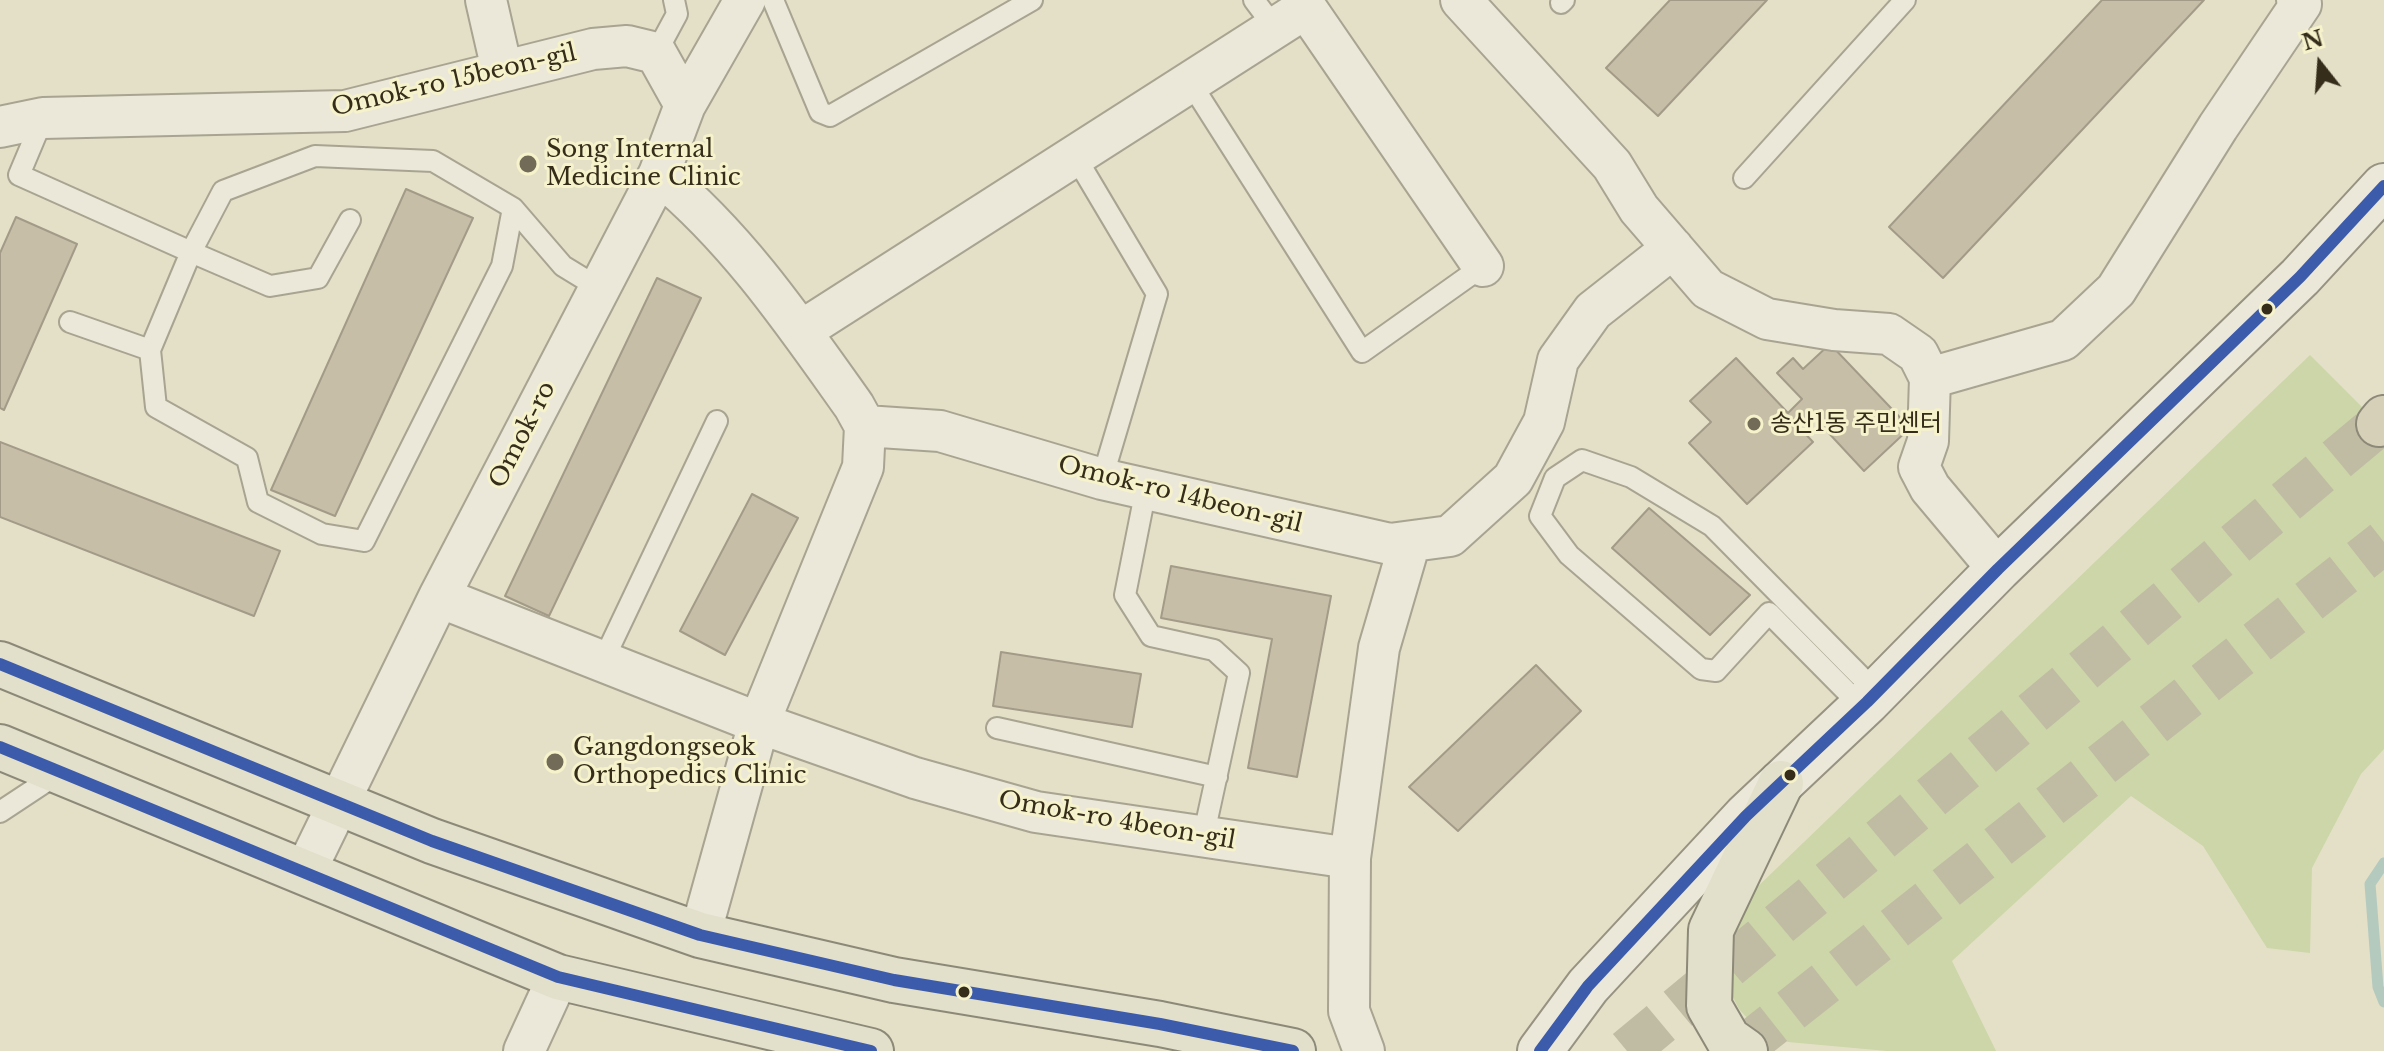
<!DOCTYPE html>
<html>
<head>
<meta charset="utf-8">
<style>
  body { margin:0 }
  #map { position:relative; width:2384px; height:1051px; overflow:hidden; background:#e3e0c7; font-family:"Libre Baskerville",serif }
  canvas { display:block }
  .north { position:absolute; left:2280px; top:24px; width:80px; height:80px; -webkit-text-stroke:6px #f6f2cb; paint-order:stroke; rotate:343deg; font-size:22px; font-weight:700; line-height:32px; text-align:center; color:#352c1a }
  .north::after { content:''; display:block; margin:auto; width:28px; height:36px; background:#352c1a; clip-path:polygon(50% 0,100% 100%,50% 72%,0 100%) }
</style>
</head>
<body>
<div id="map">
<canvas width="2384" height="1051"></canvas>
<div class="north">N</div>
</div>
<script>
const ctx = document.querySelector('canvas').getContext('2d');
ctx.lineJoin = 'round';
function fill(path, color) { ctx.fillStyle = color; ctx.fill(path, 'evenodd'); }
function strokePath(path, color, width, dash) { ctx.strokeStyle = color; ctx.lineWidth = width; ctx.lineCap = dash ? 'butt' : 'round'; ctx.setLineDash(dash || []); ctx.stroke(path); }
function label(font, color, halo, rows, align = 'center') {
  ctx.font = font + ' "Libre Baskerville","Noto Sans KR",serif'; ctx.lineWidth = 6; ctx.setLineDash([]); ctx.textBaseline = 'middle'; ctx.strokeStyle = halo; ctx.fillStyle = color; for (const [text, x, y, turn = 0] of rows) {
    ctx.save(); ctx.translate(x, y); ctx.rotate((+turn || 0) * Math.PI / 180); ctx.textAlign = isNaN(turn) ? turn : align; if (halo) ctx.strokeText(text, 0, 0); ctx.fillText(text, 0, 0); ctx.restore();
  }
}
fill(new Path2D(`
  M2310,355L2384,429V749L2361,774L2312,868L2310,953L2267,948L2203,846L2131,796L1952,961L1996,1051H1887L1788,1042L1749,1020L1739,1009L1716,964L1724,919Z`), '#cdd6a8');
strokePath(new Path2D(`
  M2384,863L2370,884L2378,987L2384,1002`), '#b4cabf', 11);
const building = new Path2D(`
  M1670,0H1767L1658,116L1606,68Z
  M2102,0H2204L1943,278L1889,227Z
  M406,189L473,218L335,516L271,490Z
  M16,217L77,244L4,410L0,408V253Z
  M657,278L701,298L549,616L505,596Z
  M1830,344L1910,428L1864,471L1811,414L1798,426L1813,442L1747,504L1689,443L1711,422L1690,401L1736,358L1788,413L1802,399L1777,373L1793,358L1803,369Z
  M0,442L280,551L254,616L0,517Z
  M752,494L798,518L725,655L680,631Z
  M1649,508L1750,595L1710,635L1612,548Z
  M1171,566L1331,596L1297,777L1248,768L1272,639L1161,618Z
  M1001,652L1141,674L1132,727L993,706Z
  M1536,665L1581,711L1458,831L1409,787Z`);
fill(building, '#c7bea8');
strokePath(building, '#a39b87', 2);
strokePath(new Path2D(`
  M1627,1051L2379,424
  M1739,1051L2384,542`), '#c0bca4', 44, [44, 22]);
const lane = new Path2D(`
  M773,0L820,112L830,116L1032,0
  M1254,0L1275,28
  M1561,3L1564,0
  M656,53L677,14L674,0
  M1190,82L1362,352L1483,266
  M43,118L19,175L191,252L223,191L315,156L433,161L513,208L563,266L599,288
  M1075,156L1157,294L1102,479
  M1744,178L1905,0
  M350,220L318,278L270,286L191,252L150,350L156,407L247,458L258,502L322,534L364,541L502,266L513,208
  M70,322L150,350
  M1146,489L1125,595L1151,636L1214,650L1239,673L1203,838
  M603,661L717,421
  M1862,707L1769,613L1716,671L1701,669L1569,555L1540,516L1555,478L1582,460L1631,477L1712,526L1876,692
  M997,728L1217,777
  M0,812L59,773`);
const street = new Path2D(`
  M486,0L502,70
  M1461,0L1612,165L1639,209L1708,289L1767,319L1834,330L1889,334L1918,354L1930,378L2063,340L2116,290L2218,127L2301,4L2297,0
  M0,127L43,118L345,111L593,49L627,46L656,53L685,105
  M659,174C738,239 795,323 854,406L865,426L940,431L1102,479L1390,544L1450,536L1513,479L1544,422L1558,360L1593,311L1673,248
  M801,331L1306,8L1483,266
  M1930,378L1928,441L1919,467L1930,488L1998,569
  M439,597L759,723L915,778L1036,812L1350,858
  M305,872L439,597L659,174L685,105L745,0
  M700,935L759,723L863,467L865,426
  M524,1051L558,977
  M1364,1051L1349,1011L1350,858L1379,648L1410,542`);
const secondary = new Path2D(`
  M1540,1051L1588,986L1746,816L1867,702L1998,569L2300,277L2384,186`);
const primary = new Path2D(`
  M0,664L432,841L700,935L894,980L1160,1024L1293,1051
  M0,747L558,977L871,1051
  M1745,1051L1728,1039L1709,1006L1711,930L1781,783`);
const highway = new Path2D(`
  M2379,424L2384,418`);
strokePath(lane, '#a8a491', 24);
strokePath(street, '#a8a491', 44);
strokePath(secondary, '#979281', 48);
strokePath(primary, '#8d8978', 48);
strokePath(highway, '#8d8978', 48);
strokePath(lane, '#ebe8d9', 20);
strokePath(street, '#ebe8d9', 40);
strokePath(secondary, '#ebe8d9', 44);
strokePath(primary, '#e2dfca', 44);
strokePath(highway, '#d6d0b8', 44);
strokePath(new Path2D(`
  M0,664L432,841L700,935L894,980L1160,1024L1293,1051
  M0,747L558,977L871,1051
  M1540,1051L1588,986L1746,816L1867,702L1998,569L2300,277L2384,186`), '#3d5bab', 12);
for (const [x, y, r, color] of [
  [528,164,10,"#726b57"],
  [2267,309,7,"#352c1a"],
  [1754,424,8,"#726b57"],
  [555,762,10,"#726b57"],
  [1790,775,7,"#352c1a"],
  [964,992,7,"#352c1a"]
]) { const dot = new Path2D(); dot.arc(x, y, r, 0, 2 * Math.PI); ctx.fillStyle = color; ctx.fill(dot); strokePath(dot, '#f6f2cb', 3); }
label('24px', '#352c1a', '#f6f2cb', [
  ["Omok-ro 15beon-gil",454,81,-13],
  ["Omok-ro",523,435,-63],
  ["Omok-ro 14beon-gil",1180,495,14],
  ["Omok-ro 4beon-gil",1117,821,10]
]);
label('24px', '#352c1a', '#f6f2cb', [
  ["Song Internal",546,150],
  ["Medicine Clinic",546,178],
  ["송산1동 주민센터",1770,424],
  ["Gangdongseok",573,748],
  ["Orthopedics Clinic",573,776]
], 'left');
</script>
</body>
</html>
